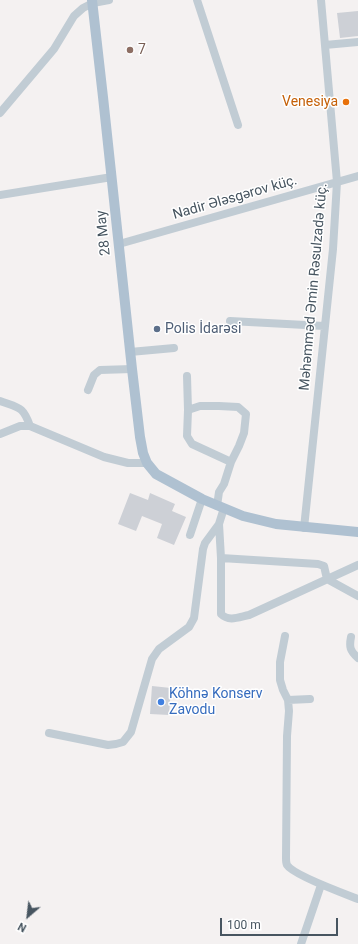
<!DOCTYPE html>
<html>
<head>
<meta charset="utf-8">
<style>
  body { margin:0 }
  #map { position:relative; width:358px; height:944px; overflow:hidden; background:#f4f1f1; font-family:Roboto,sans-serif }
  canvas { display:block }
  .north { position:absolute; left:8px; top:896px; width:40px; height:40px; -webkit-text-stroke:3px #fff; paint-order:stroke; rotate:208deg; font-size:11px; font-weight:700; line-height:16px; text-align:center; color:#475560 }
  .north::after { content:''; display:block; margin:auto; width:14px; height:18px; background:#475560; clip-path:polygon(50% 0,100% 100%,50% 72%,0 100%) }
  .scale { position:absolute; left:220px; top:918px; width:118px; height:18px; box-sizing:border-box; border:2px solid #475560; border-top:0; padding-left:5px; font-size:12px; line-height:14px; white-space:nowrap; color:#475560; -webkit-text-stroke:3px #fff; paint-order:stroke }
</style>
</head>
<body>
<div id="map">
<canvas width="358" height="944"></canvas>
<div class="north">N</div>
<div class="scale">100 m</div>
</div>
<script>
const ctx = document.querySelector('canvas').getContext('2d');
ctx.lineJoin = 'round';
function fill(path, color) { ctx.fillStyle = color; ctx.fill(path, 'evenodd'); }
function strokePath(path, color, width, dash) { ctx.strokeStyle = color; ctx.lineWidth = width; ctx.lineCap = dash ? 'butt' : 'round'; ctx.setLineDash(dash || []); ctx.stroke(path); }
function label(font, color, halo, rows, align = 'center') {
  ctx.font = font + ' Roboto,sans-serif'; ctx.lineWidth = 3; ctx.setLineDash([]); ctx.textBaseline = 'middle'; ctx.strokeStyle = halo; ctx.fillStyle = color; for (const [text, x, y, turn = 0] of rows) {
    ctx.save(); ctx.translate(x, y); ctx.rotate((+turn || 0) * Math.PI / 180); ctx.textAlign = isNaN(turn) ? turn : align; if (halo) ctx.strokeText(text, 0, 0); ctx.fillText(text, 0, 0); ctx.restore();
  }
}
fill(new Path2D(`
  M358,11V36L340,38L337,13Z
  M130,493L148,500L150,493L175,504L172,511L186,517L174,545L157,538L162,524L142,516L136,531L118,524Z
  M152,686L171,688L169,715L150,714Z`), '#cdd0d6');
strokePath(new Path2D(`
  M197,0L238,125
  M325,45L358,42
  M0,113L54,49L74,16L83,8L93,3L109,0
  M0,195L112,177
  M119,244L358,176
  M230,321L324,326
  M130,352L174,348
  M187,376L188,410
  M88,390L94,375L100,370L132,369
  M0,401C19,408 23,406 30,426
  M0,434L20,426H30L104,457L128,463H147
  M217,506L219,492L224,484L231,462L239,446L244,433L246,414L238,407L219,406H200L188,410L187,436L192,444L231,462
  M224,508L219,524L221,558V614C229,622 239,617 249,615L358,565
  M304,528L333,249L337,182L321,0
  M190,535L202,499
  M221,558L318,564L324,566L327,579L358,596
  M285,636L280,662V680L283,690L288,700L289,711L287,736L286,858C286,860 286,863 287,865C293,875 345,894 358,899
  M351,637C349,647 350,651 358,658
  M288,700L310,699
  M49,733L108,745L116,744L123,742L131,732L152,659L159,649L189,627L194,618L203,549L205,543L219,524
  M301,944L321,885`), '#c1ccd4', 8);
strokePath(new Path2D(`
  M92,0L103,97L132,369L140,437L143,453L147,463L156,474L202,499L243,516L276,524L358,532`), '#afc1d1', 10);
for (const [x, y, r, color] of [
  [130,50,4,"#8d6e63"],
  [346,102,4,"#e8710a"],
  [157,329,4,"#5c6f8a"],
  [161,702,4,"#3f7fe0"]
]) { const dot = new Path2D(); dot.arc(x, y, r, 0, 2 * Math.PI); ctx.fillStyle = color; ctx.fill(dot); strokePath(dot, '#fff', 1.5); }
label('14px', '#785e54', '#fff', [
  ["7",138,50]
], 'left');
label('14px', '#c56008', '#fff', [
  ["Venesiya",338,102]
], 'right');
label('14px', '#475560', '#fff', [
  ["Nadir Ələsgərov küç.",235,198,-16],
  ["28 May",104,233,-96],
  ["Məhəmməd Əmin Rəsulzadə küç.",314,287,-85]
]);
label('14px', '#4e5e75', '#fff', [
  ["Polis İdarəsi",165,329]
], 'left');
label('14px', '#366cbe', '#fff', [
  ["Köhnə Konserv",169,694],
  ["Zavodu",169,710]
], 'left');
</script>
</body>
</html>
